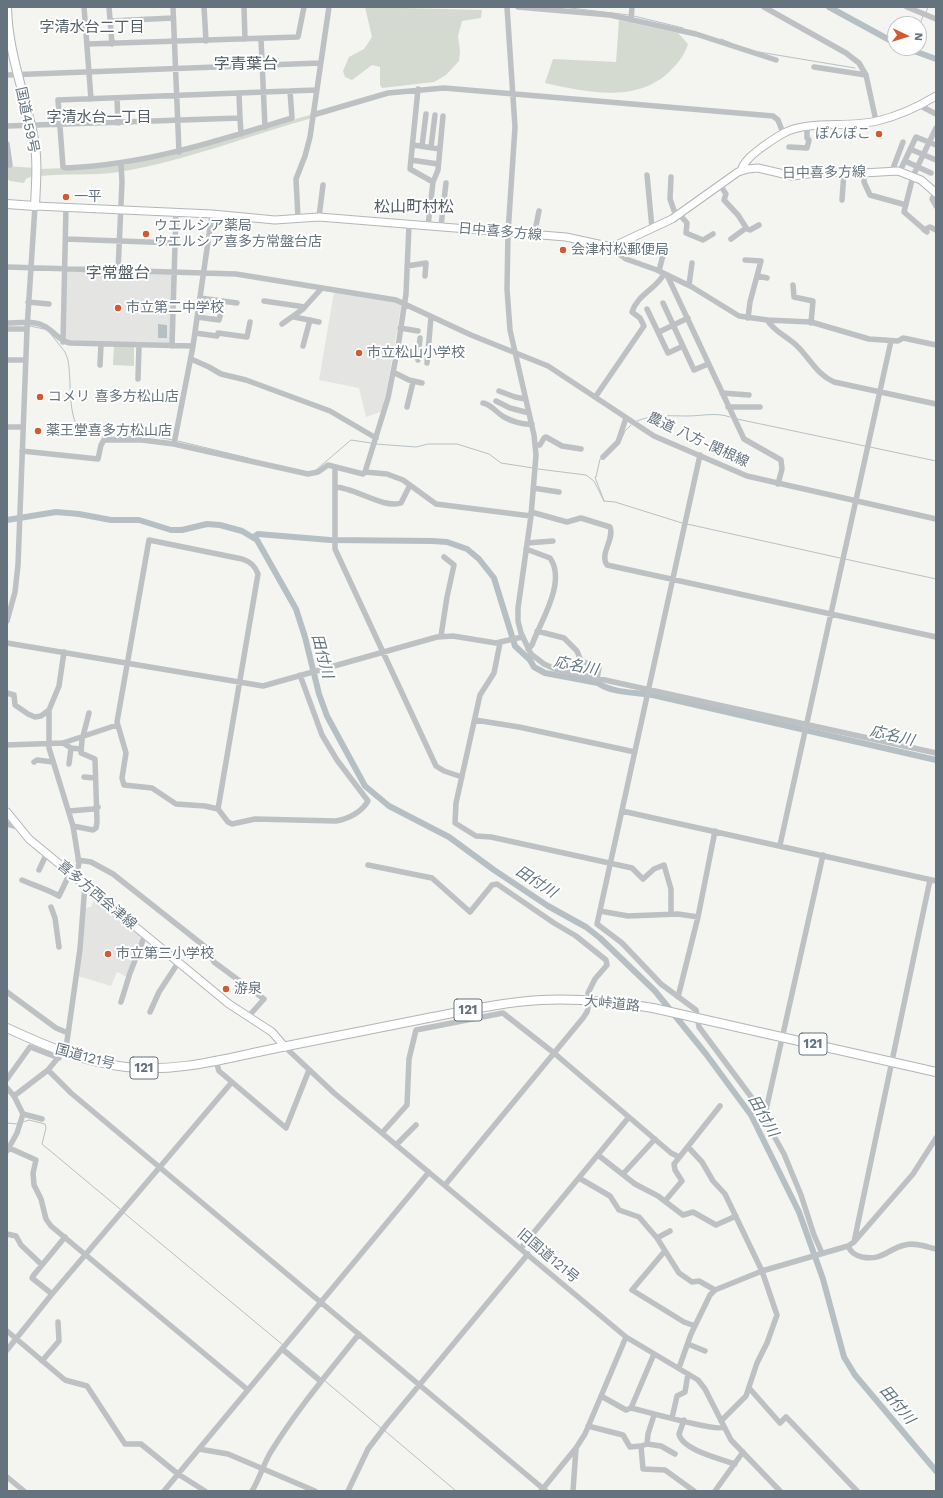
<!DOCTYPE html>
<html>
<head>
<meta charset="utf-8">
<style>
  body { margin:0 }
  #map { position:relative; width:943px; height:1498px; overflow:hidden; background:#f4f4f0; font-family:"Work Sans",sans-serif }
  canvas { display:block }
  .frame { position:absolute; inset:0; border:8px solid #65737e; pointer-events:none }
  .north { position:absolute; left:887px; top:16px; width:40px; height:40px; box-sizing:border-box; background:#fff; border:1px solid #c1c7cb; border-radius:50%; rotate:94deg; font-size:11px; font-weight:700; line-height:16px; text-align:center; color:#65737e }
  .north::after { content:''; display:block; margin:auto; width:14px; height:18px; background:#d25a31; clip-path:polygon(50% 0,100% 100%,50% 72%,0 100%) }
</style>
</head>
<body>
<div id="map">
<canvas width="943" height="1498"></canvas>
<div class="frame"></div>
<div class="north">N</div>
</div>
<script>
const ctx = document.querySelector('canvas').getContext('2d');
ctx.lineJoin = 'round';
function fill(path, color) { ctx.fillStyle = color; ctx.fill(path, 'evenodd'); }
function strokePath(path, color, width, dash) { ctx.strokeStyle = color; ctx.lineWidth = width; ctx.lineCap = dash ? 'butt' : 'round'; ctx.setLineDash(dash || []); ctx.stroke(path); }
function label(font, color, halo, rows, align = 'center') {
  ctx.font = font + ' "Work Sans","Noto Sans JP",sans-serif'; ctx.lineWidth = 4; ctx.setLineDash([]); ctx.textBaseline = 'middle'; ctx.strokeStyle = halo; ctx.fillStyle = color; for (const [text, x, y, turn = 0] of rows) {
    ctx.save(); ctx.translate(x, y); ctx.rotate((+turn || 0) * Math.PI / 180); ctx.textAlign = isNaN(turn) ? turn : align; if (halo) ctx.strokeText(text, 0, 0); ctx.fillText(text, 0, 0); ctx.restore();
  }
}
fill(new Path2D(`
  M69,271L171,274L172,277L171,343L169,344L66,341V274Z
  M334,292L399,302L401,307L383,411L366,417L359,388L319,380Z
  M95,897L142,935L127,977L117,972L111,986L78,976L84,908L91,907Z`), '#e4e5e3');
fill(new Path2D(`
  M365,7L482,10L481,18L462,21L458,36L460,51L459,61L446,75L434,82L382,88L380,85V67L372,65L352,80L345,77L343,71L349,57L364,49L372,37Z
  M619,20L678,33L688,44C684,56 679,62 670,71C637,104 585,92 545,83L553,59L616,62Z
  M313,114L312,118C248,136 185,161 119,172C93,176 67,173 40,176V169L118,166L172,155Z
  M7,166L35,168L34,175L26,179L24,183L10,181L7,179Z
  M114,346H134V366L113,365Z`), '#d5dad1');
fill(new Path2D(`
  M158,324L167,325V338H158Z`), '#b6c0c4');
strokePath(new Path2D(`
  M562,7L629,15
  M926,12L928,7
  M634,16L683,28
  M919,27L923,16
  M721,39L731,43
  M911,50V48
  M759,52L855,68
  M30,326L44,329
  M50,333L65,352L68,360C71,378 69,397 73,415C79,445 120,436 142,436C153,436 163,438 173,440
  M737,419L865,446
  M637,421C653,414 670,416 687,416C702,416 716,412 730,417
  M621,440L625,431L631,425
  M178,441L248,458
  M376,444L416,447L428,444H457L489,454L501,463L533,468
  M870,447L936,461
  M603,459H600L596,477H595L604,501
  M538,469L586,475L594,481L604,501
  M316,470L351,440L371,443
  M604,501L615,502L682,523
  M687,524L840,558
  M845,559L936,579
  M23,1122L29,1120L45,1124L46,1128L42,1144L120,1209
  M7,1123L17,1124
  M124,1213L283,1345
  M285,1348L321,1378
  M325,1381L381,1428
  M385,1431L456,1491`), '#b6c0c4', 1);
strokePath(new Path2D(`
  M829,7L895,43
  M906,48L936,59
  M7,520L56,512L79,514L111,520H139L171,530H182L207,524L220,525L242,531L257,540L296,609L305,637L319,694L327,716L365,786L389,806L449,837L494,870L548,906L586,927L600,938L655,991L706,1054L751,1115L799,1212L823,1279L844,1357L855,1375L936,1471
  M254,537L258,534L330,540L432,541L447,542L467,549L479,559L494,578L515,646L530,660L534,667L545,673L598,683C613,694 639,692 657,696L936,760`), '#b6c0c4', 6);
const major = new Path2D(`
  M741,171C744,161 753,154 761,148C768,143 776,137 784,133C809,120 848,128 877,121C898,116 918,107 936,96
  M35,206L212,214L275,220L319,217L566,237L612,247L672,219L738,172L748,169L758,168L792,176L825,172L863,173L898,171L921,180L936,193
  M7,812L29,839L229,1004L272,1032L285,1047`);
const highway = new Path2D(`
  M7,204L35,206C36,183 38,161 34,139C25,94 8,53 7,7
  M7,1028C46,1046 83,1062 126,1067C178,1073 226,1058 277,1048C329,1038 381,1027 433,1017C469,1010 504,1002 541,1000C578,998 616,1002 653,1008L936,1072`);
strokePath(major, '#b3b6b9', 9);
strokePath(highway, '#b2b5b8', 10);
strokePath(new Path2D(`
  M84,7L91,99
  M109,7L112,44
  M173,7L179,152
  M204,7L206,41
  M244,7L245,39
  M507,7L515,127L508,233L507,289L510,330L534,435L536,455L531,516L518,608V621L521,633L531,654L544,664L555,669L936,753
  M518,7L610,15L696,34L776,60
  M764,7L846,53L859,63L866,75L876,121
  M907,7L936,19
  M631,20L632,7
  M110,21L173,18
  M261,39L265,127
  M88,44L298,37L304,7
  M814,67L866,75
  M7,75L320,63
  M418,89L410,169L433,182L428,226
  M290,91L292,118C218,141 144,165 66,168L63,167L58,100L316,90
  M117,98L118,123
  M919,105L936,114
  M313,115L388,93L444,88L773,116L778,120L783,133
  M240,118L241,134
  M7,126L240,118L239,94
  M7,144L10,165H7
  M413,145L440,149
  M422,146L426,114
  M431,147L435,115
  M789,147L807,148L809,140L807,138V126
  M910,149L936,160
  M411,160L438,164
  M905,161L931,173
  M892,171L903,142
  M900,171L916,137L936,145
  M864,173V182L870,195L906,205
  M647,175L652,228
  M671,177L670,199L676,216
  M433,182L438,170L443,116
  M720,185L726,194L724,200L738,215L747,229L750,230L759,225
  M936,193L932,199L936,206
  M842,200L844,172
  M679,214L687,223L686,233L703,240L713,234
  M319,217L323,185
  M298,218L296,179L305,156L310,137L329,7
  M441,226L446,183
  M924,230L930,227L936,230
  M927,232L904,212L913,176L936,128
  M534,235L539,211
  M66,239L175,243
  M731,239L746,228
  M612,247L615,251L626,259L657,270L692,287L739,316L767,320L811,322L869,339L898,341L903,338L908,339L936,345
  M745,260L761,261L750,302L748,318
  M407,266L426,263L425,276
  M7,267L236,274L396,300L471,335L548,366L654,436L747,476L936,519
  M118,271L122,182L121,164
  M659,271L665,247
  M667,275L744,439L781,460L782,469L778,484
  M758,276L767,278
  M689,285L692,263
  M793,285L794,297L813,301L811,323
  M200,298L237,303
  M264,301L305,307
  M28,302L49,304
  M663,303L694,370L708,364
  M647,309L668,353L683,346
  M197,317L219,320L221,312
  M294,317L319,322
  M767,320C775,332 786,336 796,345C810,358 816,374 834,382L936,404
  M7,323C18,323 34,320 44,326C54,331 59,341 70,343L193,346
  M282,324L303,309L321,289
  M400,328L418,331
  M7,329H27
  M659,332L688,318
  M195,333L217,336L218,333L247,337L250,322
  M63,342L66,207
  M172,346L176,212
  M303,346L310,320
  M398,347L419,352
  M191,359L209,367L221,374L246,380L330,411L376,438
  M7,360H26
  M418,360L420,338
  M427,363L431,317
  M100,365L101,344
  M393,372L409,380L422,383
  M138,379L139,345
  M499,391L515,397L525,399
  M722,393L749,395
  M596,396L644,326L640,318L632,312C637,295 656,289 664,274
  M496,401L510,408L529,413
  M483,403C493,405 495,412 504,417C511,421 523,425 532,424
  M407,407L413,382
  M728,407H760
  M7,427H23
  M174,444L193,346L212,214
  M535,445H540L544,438L546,437L562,446L581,449
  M22,451L98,459L101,445L104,440H142L174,444L308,474L318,472L328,465L363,474L365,472L387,474L403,480L436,504L531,516
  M700,455L597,924L622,943L661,984L696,1010L699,1027L755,1102L784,1154L801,1195L814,1235L822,1253
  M603,457L618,442L626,418
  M335,467V549L436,766L444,771L462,777
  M365,472L388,398L398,347L406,294L409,225
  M335,487C354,487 383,509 401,503L410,485
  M533,488L559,492
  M531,512L567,522L581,518L610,527C615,539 599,554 607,565L936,637
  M527,543L553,541
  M526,549L550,558C567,582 540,622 532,645L528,649
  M7,621L15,592L18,565L27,329L35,206
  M537,631L564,638L577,651L581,661L599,667L597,679
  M441,636L447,597L454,565L444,557
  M7,643L263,686L437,637L453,636L496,643L522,637
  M500,643L494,673L480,695L456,803L455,823L476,836L491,837L632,868L643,879L654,869L664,865L671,889V914
  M64,652L59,686L49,710V748L73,826L79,863L76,878
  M7,693L14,695L15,705L28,714L35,717L41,716L49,710
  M475,720L519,727L635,752
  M63,743L71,748L80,749
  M7,745L63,743L117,725
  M34,762L37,760L53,762
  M69,764L71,748
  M84,777L95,778
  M218,809L258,574C255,566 251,562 242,559L149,540L117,722L126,753L122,778L124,785L152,788L176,804L205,806L218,809L228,822L232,824L255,819L336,821C348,819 362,812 368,801L337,760L322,735L300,675
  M69,811L93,809L98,807
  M622,811L936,881
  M7,824L18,827
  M73,826L93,830L96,828L97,822L95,759L81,753L82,740L89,713
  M780,845L891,341
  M78,860L91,862L113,874L208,949L214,962L264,999L248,1017
  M368,865L432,878L470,912L492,885L497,884L554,923L576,936L606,960L607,965L595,979L588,993
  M39,870L47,853
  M22,880C35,886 47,889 59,896L70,873
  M51,907L55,918L59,947
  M600,911L628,916L678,914L698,917
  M7,992L56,1028L68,1033
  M678,997L698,917L715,831
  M121,1002L130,973L145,935
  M150,1012L159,992L178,963
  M285,1047L334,1093L626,1337L698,1380L705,1389L731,1440L780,1491
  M216,1061L219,1071L286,1128L309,1070
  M48,1070L71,1093L546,1491
  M7,1079L30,1047L59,1058
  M7,1088L14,1096L23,1114L17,1133L7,1151
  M14,1096L48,1070L66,1048L80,949L85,884
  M23,1114L42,1119
  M764,1119L823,855
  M382,1133L407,1105L409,1059L416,1030L503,1013L554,1053L671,1153L679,1157
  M396,1145L416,1125
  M7,1147L36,1160L33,1173L34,1185L41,1199L46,1219L51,1226L248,1390
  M688,1147L702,1162L713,1181L725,1194L762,1271L777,1315L767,1343L757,1363L746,1396L721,1421
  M598,1155L635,1184L658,1196L683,1215L693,1212L716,1225L736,1216
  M623,1174L655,1139
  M579,1178L610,1196L619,1210L639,1217L657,1238L679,1273L692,1282L699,1281L715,1290
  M445,1185L583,1018L587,1012L588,1008
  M665,1201L682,1181L675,1170L674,1164L720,1106
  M7,1234L16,1236L21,1245L41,1264
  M657,1238L670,1231
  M854,1242L930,880
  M848,1246C851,1252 854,1255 862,1257C883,1261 887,1249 905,1245C915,1242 927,1247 936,1249
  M521,1248L629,1117
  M664,1252L632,1290L684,1322L695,1326
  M52,1294L32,1278L33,1276L65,1237
  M7,1331L65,1380L87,1386L125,1444H141L178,1474L205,1491
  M688,1344L705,1351
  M282,1349L320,1381
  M7,1350L52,1294L232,1082
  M42,1361L59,1341L58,1322
  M679,1368L691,1334L710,1295L715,1290L762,1271L848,1246L854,1242L913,1174L936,1138
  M750,1389L780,1423L786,1417L790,1421L857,1491
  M601,1396L626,1410L631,1408C645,1411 716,1432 724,1427
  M631,1408L654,1354
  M672,1418L677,1396L685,1392L688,1374
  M684,1420L679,1434C682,1450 721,1459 735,1464
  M588,1426L623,1435L630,1447L641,1446L643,1469L665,1470L694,1491
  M647,1444L661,1446L675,1454
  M641,1446L647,1444L648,1434L654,1415
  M199,1449L228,1454L315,1491
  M7,1477L24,1491
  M164,1491L429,1172
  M252,1491C260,1478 264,1462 272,1450C298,1408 329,1372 359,1334
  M348,1491L368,1449L387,1424L528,1254
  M541,1491L576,1448L585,1434L626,1337
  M573,1491L576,1448
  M715,1491L743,1452`), '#bdc1c4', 5.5);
strokePath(major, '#fff', 7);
strokePath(highway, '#fff', 8);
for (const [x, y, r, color] of [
  [879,134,4,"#d25a31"],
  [66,197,4,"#d25a31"],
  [146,234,4,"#d25a31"],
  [563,250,4,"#d25a31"],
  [118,308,4,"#d25a31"],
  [359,353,4,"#d25a31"],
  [40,397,4,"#d25a31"],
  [38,431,4,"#d25a31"],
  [108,954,4,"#d25a31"],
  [226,989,4,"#d25a31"]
]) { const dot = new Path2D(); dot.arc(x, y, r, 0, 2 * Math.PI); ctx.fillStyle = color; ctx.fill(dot); strokePath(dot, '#fff', 1.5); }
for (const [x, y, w] of [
  [468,1010,28],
  [813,1044,28],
  [144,1068,28]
]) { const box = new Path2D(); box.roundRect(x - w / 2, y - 11, w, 22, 3); ctx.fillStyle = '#fff'; ctx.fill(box); strokePath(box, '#65737e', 1); }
label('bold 13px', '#65737e', null, [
  ["121",468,1010],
  ["121",813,1044],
  ["121",144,1068]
]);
label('14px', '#65737e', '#fff', [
  ["国道459号",27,120,78],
  ["日中喜多方線",824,173,-1],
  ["日中喜多方線",500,232,5],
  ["農道 八方-関根線",698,440,25],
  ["喜多方西会津線",97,895,40],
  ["大峠道路",612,1004,6],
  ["国道121号",85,1057,15],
  ["旧国道121号",548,1256,40]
]);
label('14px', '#65737e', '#fff', [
  ["ぽんぽこ",871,134,"right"],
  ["一平",74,197],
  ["ウエルシア薬局",154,226],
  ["ウエルシア喜多方常盤台店",154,242],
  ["会津村松郵便局",571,250],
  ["市立第二中学校",126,308],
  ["市立松山小学校",367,353],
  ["コメリ 喜多方松山店",48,397],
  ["薬王堂喜多方松山店",46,431],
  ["市立第三小学校",116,954],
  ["游泉",234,989]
], 'left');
label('15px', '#525c64', '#fff', [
  ["字清水台二丁目",92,28],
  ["字清水台一丁目",99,118]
]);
label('italic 15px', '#61747c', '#fff', [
  ["田付川",322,656,75],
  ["応名川",576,666,11],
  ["応名川",892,736,13],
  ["田付川",536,882,33],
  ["田付川",763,1116,60],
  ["田付川",897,1405,50]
]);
label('16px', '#525c64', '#fff', [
  ["字青葉台",246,64],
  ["松山町村松",414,207],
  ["字常盤台",118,273]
]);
</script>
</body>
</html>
